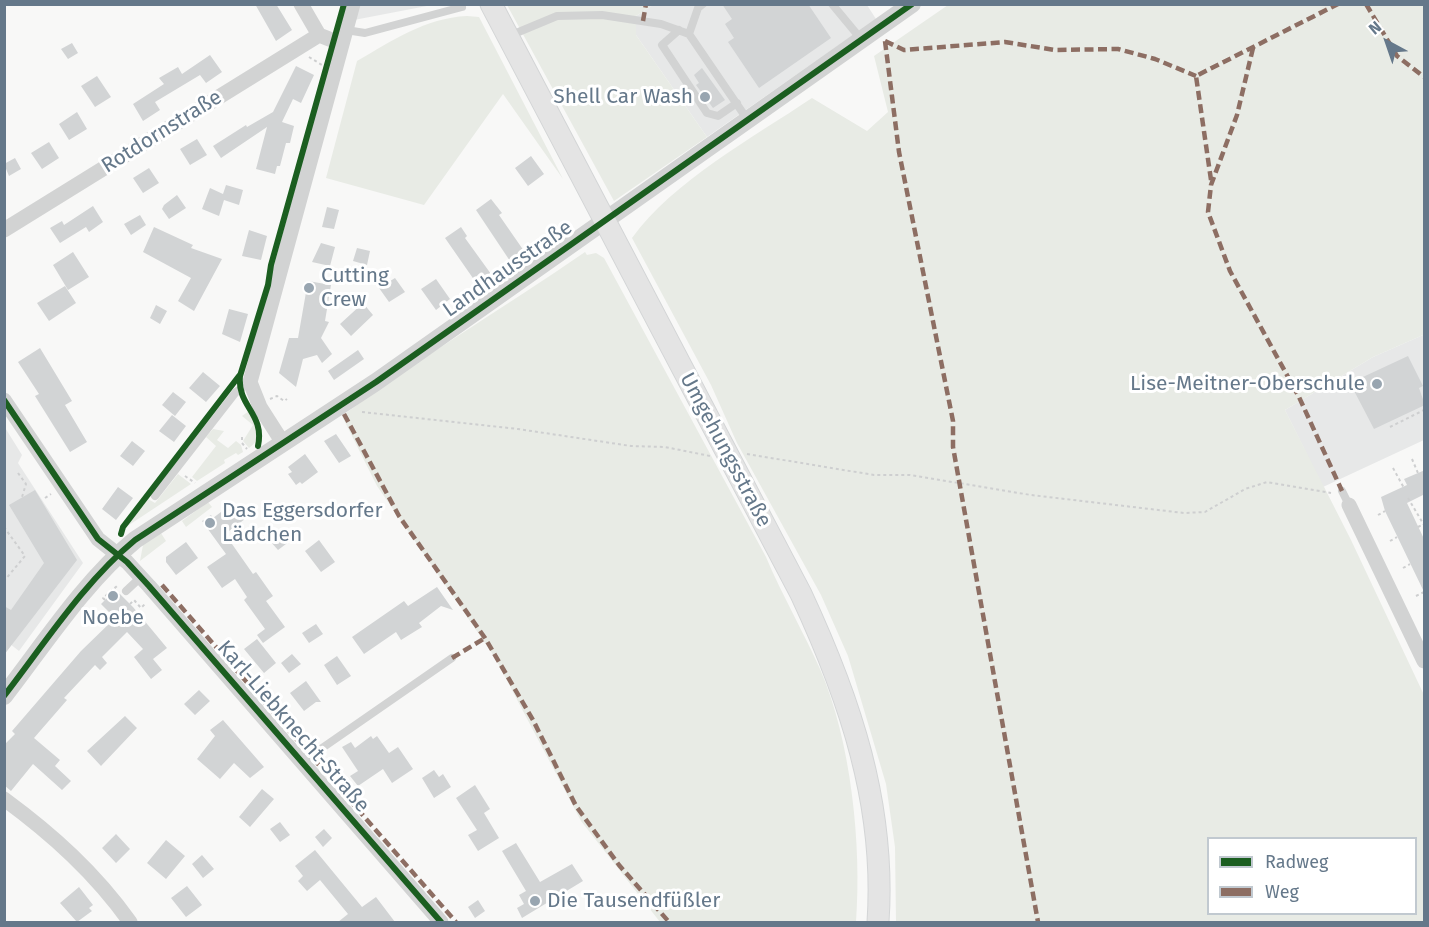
<!DOCTYPE html>
<html>
<head>
<meta charset="utf-8">
<style>
  body { margin:0 }
  #map { position:relative; width:1429px; height:927px; overflow:hidden; background:#f8f8f7; font-family:"Fira Sans",sans-serif }
  canvas { display:block }
  .frame { position:absolute; inset:0; border:6px solid #65788a; pointer-events:none }
  .legend { position:absolute; left:1207px; top:837px; width:210px; height:78px; box-sizing:border-box; background:#fff; border:2px solid #c1c9d0; margin:0; padding:8px 10px; list-style:none; font-size:18px; color:#65788a }
  .legend li { display:flex; align-items:center; gap:12px; height:30px }
  .legend b { width:30px; border:2px solid #c1c9d0 }
  .north { position:absolute; left:1357px; top:12px; width:60px; height:60px; -webkit-text-stroke:4px #fff; paint-order:stroke; rotate:320deg; font-size:16px; font-weight:700; line-height:24px; text-align:center; color:#65788a }
  .north::after { content:''; display:block; margin:auto; width:21px; height:27px; background:#65788a; clip-path:polygon(50% 0,100% 100%,50% 72%,0 100%) }
</style>
</head>
<body>
<div id="map">
<canvas width="1429" height="927"></canvas>
<div class="frame"></div>
<ul class="legend">
<li><b style="height:8px;background:#1b5e20"></b>Radweg</li>
<li><b style="height:8px;background:#8d6e63"></b>Weg</li>
</ul>
<div class="north">N</div>
</div>
<script>
const ctx = document.querySelector('canvas').getContext('2d');
ctx.lineJoin = 'round';
function fill(path, color) { ctx.fillStyle = color; ctx.fill(path, 'evenodd'); }
function strokePath(path, color, width, dash) { ctx.strokeStyle = color; ctx.lineWidth = width; ctx.lineCap = dash ? 'butt' : 'round'; ctx.setLineDash(dash || []); ctx.stroke(path); }
function label(font, color, halo, rows, align = 'center') {
  ctx.font = font + ' "Fira Sans",sans-serif'; ctx.lineWidth = 6; ctx.setLineDash([]); ctx.textBaseline = 'middle'; ctx.strokeStyle = halo; ctx.fillStyle = color; for (const [text, x, y, turn = 0] of rows) {
    ctx.save(); ctx.translate(x, y); ctx.rotate((+turn || 0) * Math.PI / 180); ctx.textAlign = isNaN(turn) ? turn : align; if (halo) ctx.strokeText(text, 0, 0); ctx.fillText(text, 0, 0); ctx.restore();
  }
}
fill(new Path2D(`
  M359,5H432L354,20Z
  M653,5H867L876,19L707,137L636,35V16Z
  M1424,321V440L1323,487L1285,410L1373,357L1423,335Z
  M4,426L22,455L18,463L83,563L19,651L5,640Z`), '#e7e8e8');
fill(new Path2D(`
  M507,5H653L636,16V35L707,137L614,201Z
  M948,5H1424L1423,335L1373,357L1285,410L1351,540L1424,695V922H896L895,847L886,784L848,656L821,595L737,443L711,385L632,238C673,181 754,137 812,98L867,131L888,112L874,56ZM1208,838H1416V914H1208Z
  M467,16L479,17L563,179L503,94L424,205L326,178L357,61C392,41 425,18 467,16Z
  M585,252L587,255L596,253L604,258L766,557C782,595 803,631 820,669C851,740 862,846 856,922H660L581,821L494,656L377,486L342,416C420,357 504,308 585,252Z
  M249,411C256,423 264,438 249,448L243,441L253,425L242,416Z
  M213,429L224,431L217,440L228,448L236,441L241,445L243,452L238,455L236,453L224,460L225,463L197,481L192,477L216,446L206,437Z
  M178,474L191,484L126,527L148,499L155,503Z
  M208,502L212,507L186,527L182,521Z
  M159,530L166,541L140,561L143,545Z`), '#e8ebe5');
fill(new Path2D(`
  M255,4H276L292,30L276,41Z
  M722,4H808L831,38L759,88L728,42L734,38L725,24L732,19Z
  M72,43L78,53L68,59L61,49Z
  M210,55L222,72L206,83L200,75L155,102L160,110L143,121L133,104L164,84L159,78L178,67L182,74Z
  M296,66L314,75L301,103L293,99L282,122L294,126L290,143H286L280,166H277L275,174L256,169L267,127L221,158L213,146L246,125L247,127L273,112Z
  M702,68L725,100L713,108L696,85L699,83L694,75Z
  M97,76L111,97L95,107L81,86Z
  M77,112L87,129L69,140L59,124Z
  M197,139L207,155L190,165L180,149Z
  M49,142L59,158L42,169L31,153Z
  M531,156L544,174L528,186L515,168Z
  M15,158L21,169L9,176L4,164Z
  M149,168L159,183L143,193L133,178Z
  M226,185L243,190L239,205L224,200L219,216L202,209L210,188L223,194Z
  M177,195L186,208L169,219L162,209L164,205Z
  M491,199L502,213L499,215L524,251L510,261L476,210Z
  M93,206L103,222L89,232L86,227L60,243L50,228L62,221L64,225Z
  M327,207L339,210L334,229L322,227Z
  M140,215L146,225L131,235L124,224Z
  M154,227L193,245L191,248L222,259L194,311L178,301L191,278L143,252Z
  M461,227L467,236L465,238L491,274L477,284L445,238Z
  M249,230L267,236L261,260L242,256Z
  M321,243L335,247L330,266L312,262Z
  M357,248L370,251L367,265L353,261Z
  M73,252L89,277L68,290L53,265Z
  M395,278L405,292L389,302L379,288Z
  M436,279L450,299L436,310L421,289Z
  M308,281L331,285L325,321L329,322L321,338L332,354L322,363L317,355L303,359L296,387L279,373L289,338H298Z
  M65,286L76,303L49,321L37,303Z
  M363,303L373,315L351,336L340,324Z
  M156,305L167,311L160,324L150,318Z
  M229,309L248,314L240,342L222,334Z
  M40,348L72,401L65,405L87,442L70,452L35,396L39,394L18,362Z
  M358,350L364,359L334,380L328,371Z
  M1408,356L1423,386L1419,388L1425,405L1374,429L1350,383Z
  M203,372L220,386L206,402L189,388Z
  M173,392L186,402L175,416L162,405Z
  M172,415L186,426L174,442L159,431Z
  M336,434L351,456L339,463L324,441Z
  M132,441L145,451L133,466L120,456Z
  M305,454L318,472L302,484L300,482L296,485L288,474L292,472L288,467Z
  M1425,470V494L1407,503L1425,541V594L1385,511L1381,497L1407,485L1404,479Z
  M118,487L133,498L116,520L102,509Z
  M35,490L77,560L4,655V606L11,610L44,563L9,505Z
  M233,503L245,519L225,534L253,574L256,572L273,596L266,601L285,627L263,643L257,635L265,629L244,600L247,597L235,579L222,588L207,567L226,554L202,521L211,515L213,518Z
  M286,528L294,538L278,550L270,541Z
  M319,540L335,562L321,572L305,551Z
  M186,542L198,558L176,575L166,562V557Z
  M437,587L453,610L441,606L419,623L422,627L401,640L396,632L364,654L352,637L404,601L408,606Z
  M113,592L120,594L133,607L167,648L153,659L162,670L151,679L134,657L143,649L127,632L102,657L107,663L100,670L95,665L64,698L67,700L34,738L60,760L55,766L71,781L62,790L33,764L11,791L4,785V745L15,734L12,731L81,651L115,618L101,604Z
  M316,624L323,634L309,643L302,633Z
  M257,639L276,663L264,673L244,649Z
  M292,654L301,664L289,673L281,663Z
  M337,656L351,676L337,685L324,665Z
  M306,681L321,702H316L304,711L290,693Z
  M199,690L210,701L195,715L184,704Z
  M125,716L137,728L101,766L87,751Z
  M223,720L264,767L250,778L234,763L220,779L197,759L215,736L210,730Z
  M371,736L373,739L377,736L389,753L398,747L413,769L392,783L383,769L358,786L350,776L358,771L342,747L351,742L355,748Z
  M434,770L439,777L443,774L451,787L434,798L422,778Z
  M475,785L490,809L484,813L499,838L478,851L468,835L477,830L456,798Z
  M262,789L274,799L250,827L239,817Z
  M280,822L290,835L280,842L270,829Z
  M324,829L332,838L323,847L315,837Z
  M116,834L130,849L116,863L102,848Z
  M166,840L185,856L166,879L147,863Z
  M516,843L540,882L572,864L583,881L522,918L517,908L524,904L519,895L526,891L502,851Z
  M315,850L362,907L376,897L395,922H338L348,914L320,880L307,891L298,881L303,876L295,866Z
  M202,855L214,869L203,878L192,864Z
  M187,886L202,905L186,917L171,898Z
  M79,887L93,905L89,908L92,911L77,922L60,903Z
  M478,900L485,911L475,918L468,907Z`), '#d2d4d5');
const secondary = new Path2D(`
  M491,4L801,594C850,699 886,805 878,922`);
strokePath(secondary, '#d3d5d6', 23);
strokePath(new Path2D(`
  M309,57L322,65
  M270,399L277,396L284,401L287,399
  M362,412L518,429L631,446L665,447L710,456
  M1390,427L1424,410
  M242,437V443L247,449
  M747,454L874,475H910L1031,495L1184,513L1205,512L1245,489L1267,482L1331,493
  M1412,459L1418,473
  M1393,468L1404,488
  M18,473L26,484L22,497
  M185,476L195,483
  M45,498L51,494
  M1408,498L1424,525
  M1378,515L1385,511
  M4,527L25,556L4,581
  M1418,527L1424,524
  M1390,541L1397,537
  M1403,568L1410,564
  M1416,596L1424,592
  M105,600L103,598L117,586
  M130,604L134,600L141,608L145,604`), '#cecfd0', 2, [3, 3]);
strokePath(new Path2D(`
  M832,4L861,39
  M346,30L365,33L462,7
  M679,30L662,45L707,113L718,116L737,103
  M689,34L698,8L703,4
  M509,36L557,16L602,15L661,24L689,34L747,119
  M1342,491L1349,505
  M155,496L236,392L250,382
  M126,591L141,577
  M302,762L452,658`), '#d2d3d3', 8);
strokePath(new Path2D(`
  M301,4L319,35L342,44
  M4,230L319,35
  M4,400L98,539L127,562L149,586L441,922
  M283,443L260,407L250,382L353,4
  M1349,505L1424,661
  M4,799C53,835 95,873 130,922`), '#d2d3d3', 15);
strokePath(new Path2D(`
  M4,696C45,643 84,582 135,540L376,382L912,4`), '#d2d3d3', 18);
strokePath(secondary, '#e4e4e4', 21);
strokePath(new Path2D(`
  M1366,4L1397,56L1424,77
  M643,21L646,4
  M885,41L899,152L953,421V447L1038,922
  M885,41L904,50L1005,42L1055,50L1118,49L1155,59L1196,76
  M1253,48L1237,115L1211,185L1208,212L1230,271L1299,397L1342,491
  M1211,180L1196,76L1338,4
  M344,414L399,516L485,638L533,720L576,806L619,865L669,922
  M162,585L456,922
  M452,658L485,638`), '#8d6e63', 4.5, [9, 4.5]);
strokePath(new Path2D(`
  M4,400L98,539L127,562L149,586L441,922
  M258,446C265,413 237,407 240,376L268,285L271,265L344,4
  M121,534L123,527L239,376
  M4,696C45,643 84,582 135,540L376,382L912,4`), '#1b5e20', 6);
for (const [x, y, r, color] of [
  [705,97,6,"#98a5b0"],
  [309,288,6,"#98a5b0"],
  [1377,384,6,"#98a5b0"],
  [210,523,6,"#98a5b0"],
  [113,596,6,"#98a5b0"],
  [535,901,6,"#98a5b0"]
]) { const dot = new Path2D(); dot.arc(x, y, r, 0, 2 * Math.PI); ctx.fillStyle = color; ctx.fill(dot); strokePath(dot, '#fff', 2); }
label('21px', '#65788a', '#fff', [
  ["Shell Car Wash",693,97,"right"],
  ["Cutting",321,276],
  ["Crew",321,300],
  ["Lise-Meitner-Oberschule",1365,384,"right"],
  ["Das Eggersdorfer",222,511],
  ["Lädchen",222,535],
  ["Noebe",113,618,"center"],
  ["Die Tausendfüßler",547,901]
], 'left');
label('21px', '#65788a', '#fff', [
  ["Rotdornstraße",162,132,-32],
  ["Landhausstraße",508,269,-35],
  ["Umgehungsstraße",725,450,62],
  ["Karl-Liebknecht-Straße",293,727,49]
]);
</script>
</body>
</html>
